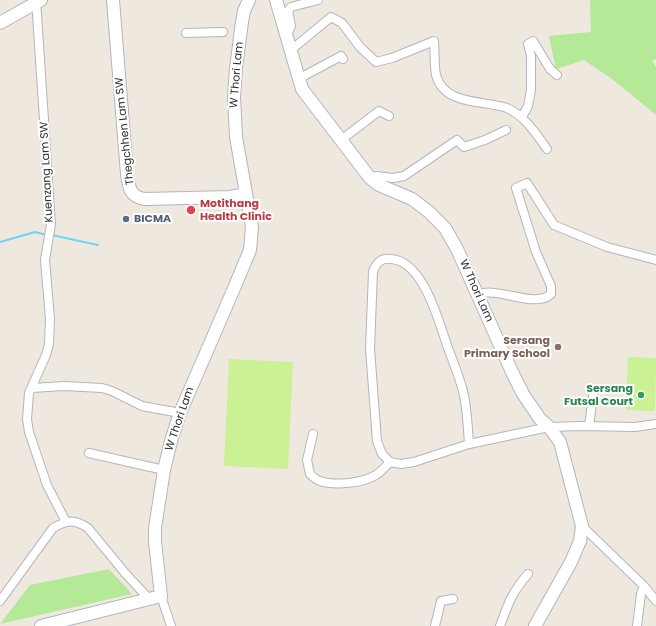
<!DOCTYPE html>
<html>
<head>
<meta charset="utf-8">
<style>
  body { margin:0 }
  canvas { display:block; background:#efe8de }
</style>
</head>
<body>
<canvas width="656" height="626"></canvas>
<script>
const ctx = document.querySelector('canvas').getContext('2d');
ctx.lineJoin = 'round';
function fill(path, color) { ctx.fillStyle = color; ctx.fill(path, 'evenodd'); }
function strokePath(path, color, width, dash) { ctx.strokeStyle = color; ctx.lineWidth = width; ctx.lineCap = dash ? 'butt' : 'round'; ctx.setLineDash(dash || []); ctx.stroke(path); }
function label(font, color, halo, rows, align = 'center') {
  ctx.font = font + ' Poppins,sans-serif'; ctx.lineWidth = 4; ctx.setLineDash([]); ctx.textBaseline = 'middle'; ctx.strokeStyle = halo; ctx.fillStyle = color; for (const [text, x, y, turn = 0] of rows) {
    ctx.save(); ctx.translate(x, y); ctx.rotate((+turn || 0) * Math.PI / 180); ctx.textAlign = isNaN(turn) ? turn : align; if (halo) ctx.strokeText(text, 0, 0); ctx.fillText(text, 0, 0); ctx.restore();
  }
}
fill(new Path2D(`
  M590,0H656V59L652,61L656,67V115L612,79L584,60L556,69L549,36L591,32Z
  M109,569L132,594L0,624L30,585Z`), '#b4e997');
fill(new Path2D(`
  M628,357L656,358L655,411L626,410Z
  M229,359L293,362L288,469L224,466Z`), '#caf193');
strokePath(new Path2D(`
  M52,235L98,245
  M0,242L35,232L47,235`), '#6bd4f7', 2);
const street = new Path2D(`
  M36,0L51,224L45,260L50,319L49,344L46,355L29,393L27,419L29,432L47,485L66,522
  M186,33L223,32
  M287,35L291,26L288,11L291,7L318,0
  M291,50L331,17L342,23L360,47L376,62L392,58L434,41C435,52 434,65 436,75C444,106 484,100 507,108C524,115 537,135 547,149
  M300,78L341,56L343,59
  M522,117L528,106L531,90V56L528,44L533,41L550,69L557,75
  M341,140L379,111L389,116
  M370,178L376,176L393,178L404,176L457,140L464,147L485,140L506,130
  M479,294C500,287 535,309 551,294V286L536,252L516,188L527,183L554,225L607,247L656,260
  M32,388L64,386L102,388L112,391L142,406L180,413
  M589,426L593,396
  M313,434L307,460L310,474C313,477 316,480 320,481C335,486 363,483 376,475C382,471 386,466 390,462
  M469,444C468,427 467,411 464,395C460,378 454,364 448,348C439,323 424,261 391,259C381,258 377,262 373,271L370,349L377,441L382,454L390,462L401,464L414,462L469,444L549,427L582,426L635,427L656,424
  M89,453L164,470
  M582,526L644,586L656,601
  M161,596L171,626
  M0,601L53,528C67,520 74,519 88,528L125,573L150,600
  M435,626L441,601L453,599
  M500,626C508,604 512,592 528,574
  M637,626L641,594L644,586`);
const secondary = new Path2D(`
  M113,0L127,174C129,188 130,197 145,199L230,197L246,194
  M276,0L302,89L370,178L379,185L412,199L429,212L445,228L457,249L512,372L523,394L540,419L549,427L560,442L582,526L580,541L571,562L535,626
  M0,23L41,0
  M41,626L161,596L155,542V528L164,470L171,441L180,413L235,286L250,250L252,227L236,137L234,97L236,68L242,22L244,11L249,0`);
strokePath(street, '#b2b5c1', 10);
strokePath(secondary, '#b2b5c1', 14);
strokePath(street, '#fff', 8);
strokePath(secondary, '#fff', 12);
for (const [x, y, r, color] of [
  [191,210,5,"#e0444e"],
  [126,219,4,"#5c6f8a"],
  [558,347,4,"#8d6e63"],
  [641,395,4,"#2e9e5b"]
]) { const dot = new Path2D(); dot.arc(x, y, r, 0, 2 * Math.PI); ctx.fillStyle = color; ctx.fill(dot); strokePath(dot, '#fff', 1.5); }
label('11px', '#2d2d2d', '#fff', [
  ["W Thori Lam",237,75,-85],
  ["Thegchhen Lam SW",125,131,-96],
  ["Kuenzang Lam SW",47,172,-93],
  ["W Thori Lam",476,291,66],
  ["W Thori Lam",180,419,-71]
]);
label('bold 11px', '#be3a42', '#fff', [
  ["Motithang",200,204],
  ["Health Clinic",200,217]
], 'left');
label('bold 11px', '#4e5e75', '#fff', [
  ["BICMA",134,219]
], 'left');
label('bold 11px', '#785e54', '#fff', [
  ["Sersang",550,341],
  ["Primary School",550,354]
], 'right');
label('bold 11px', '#27864d', '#fff', [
  ["Sersang",633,389],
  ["Futsal Court",633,402]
], 'right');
</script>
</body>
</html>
